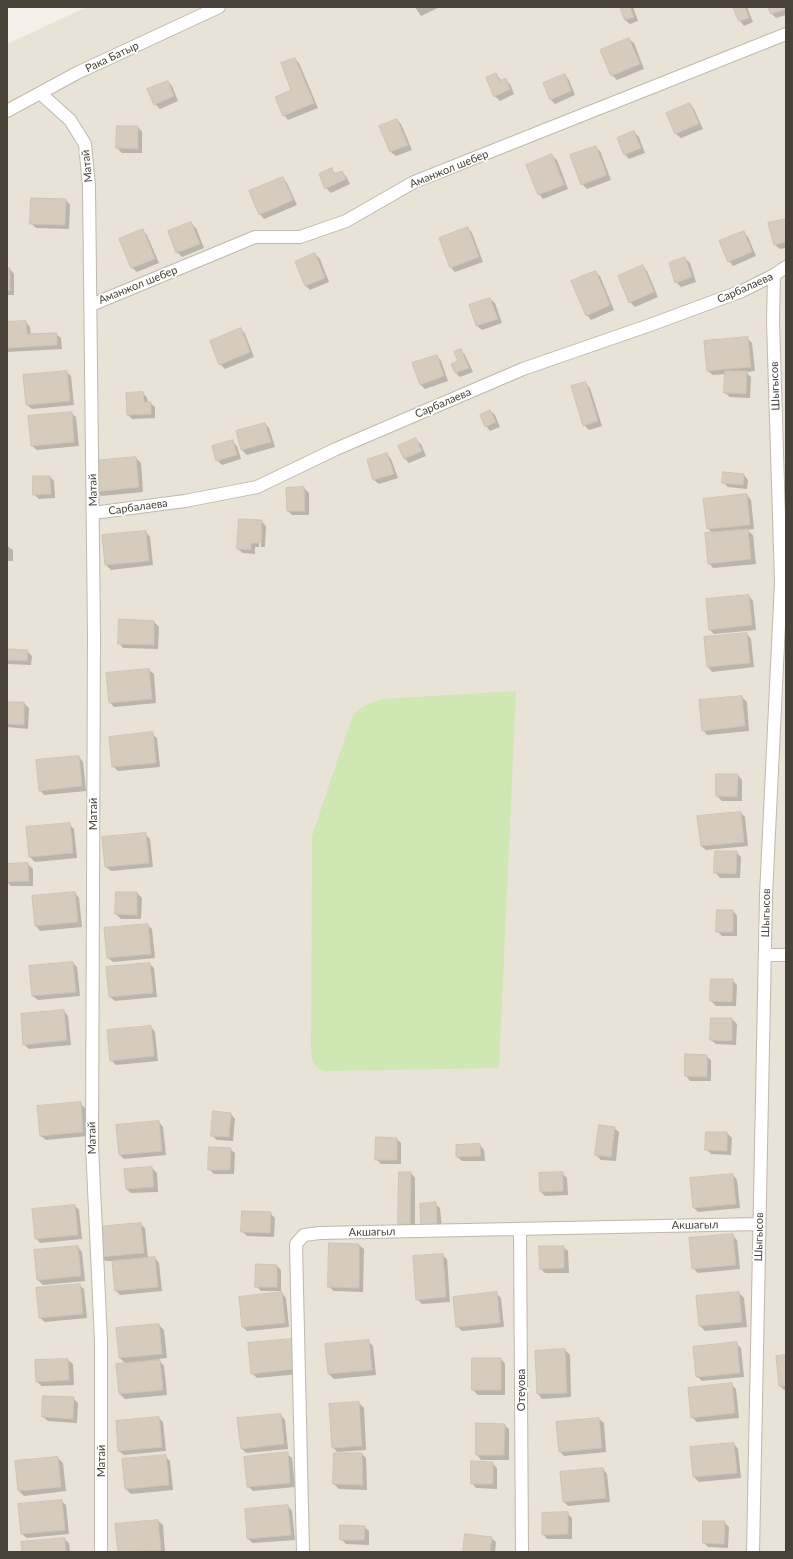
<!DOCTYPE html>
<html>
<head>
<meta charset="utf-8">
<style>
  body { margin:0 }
  #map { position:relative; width:793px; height:1559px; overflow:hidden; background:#f4f0e9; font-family:Lato,sans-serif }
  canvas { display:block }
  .frame { position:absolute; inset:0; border:8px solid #474137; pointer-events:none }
</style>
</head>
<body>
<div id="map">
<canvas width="793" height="1559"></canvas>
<div class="frame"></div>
</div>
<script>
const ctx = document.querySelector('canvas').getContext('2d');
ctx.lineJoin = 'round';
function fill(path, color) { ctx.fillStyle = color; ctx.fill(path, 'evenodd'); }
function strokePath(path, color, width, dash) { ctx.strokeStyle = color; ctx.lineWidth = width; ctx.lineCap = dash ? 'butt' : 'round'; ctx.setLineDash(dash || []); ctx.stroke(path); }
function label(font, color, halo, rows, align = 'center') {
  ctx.font = font + ' Lato,sans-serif'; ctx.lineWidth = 3.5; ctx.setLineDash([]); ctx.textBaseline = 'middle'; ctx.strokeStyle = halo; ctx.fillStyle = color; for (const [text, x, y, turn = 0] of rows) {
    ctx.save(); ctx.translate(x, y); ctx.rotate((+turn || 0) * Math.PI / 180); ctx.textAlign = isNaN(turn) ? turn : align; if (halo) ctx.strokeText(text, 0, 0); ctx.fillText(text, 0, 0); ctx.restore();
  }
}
fill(new Path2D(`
  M87,7H786V1552H7V44Z`), '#e8e2d7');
fill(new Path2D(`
  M516,691L499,1068L324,1071L317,1068L313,1062L311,1051L312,836L352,717C362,706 368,703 383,699Z`), '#cfe7b2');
fill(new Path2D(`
  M415,7H440L421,16Z
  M621,7H633L638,21L630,24L625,20Z
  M734,7H747L753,22L744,26L740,21Z
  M769,7H786V15L776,18L772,14Z
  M629,39L634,43L644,69L617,80L612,75Z
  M295,59L299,63L318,108L288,120L284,115L293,90Z
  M496,74L502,81L505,80L510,84L514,94L500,101L495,96Z
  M565,75L569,80L575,95L555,104L550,99Z
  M168,82L172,86L178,101L160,109L155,104Z
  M690,104L694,109L703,129L681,138L676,134L668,113Z
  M397,120L401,124L412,150L396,156L391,152Z
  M138,127L142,132V153H122L117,148Z
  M634,132L639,137L645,153L629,159L625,154Z
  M595,147L600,151L611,180L587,189L582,184Z
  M552,156L557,160L568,189L543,199L539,194Z
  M331,169L336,174L341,172L346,176L350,184L331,193L326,188Z
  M283,178L287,183L297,205L264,219L260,214Z
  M66,200L70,205L69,229L36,228L31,223Z
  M786,220V248L780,249L775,245L770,223Z
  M191,223L196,228L204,248L182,257L177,252Z
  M468,228L472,233L483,262L455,272L451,268Z
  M142,230L147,235L159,263L137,272L132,268L120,239Z
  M743,232L748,237L756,256L733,266L729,261Z
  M315,254L320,259L329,282L310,290L306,286Z
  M685,258L690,263L696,282L681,287L676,282Z
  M642,266L647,271L658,297L635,307L630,302Z
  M7,269H10L14,274V295H7Z
  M595,272L600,276L614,310L591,320L587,315Z
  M490,299L495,303L502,323L482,330L477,326L470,306Z
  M26,322L30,327L31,335L56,334L61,338L62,349L7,352V323Z
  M241,329L245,334L254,357L225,369L220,364Z
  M747,338L752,343L755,371L746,372L751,377L750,398L730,397L725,393L726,374L713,375L708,371Z
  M461,350L465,355L473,372L460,377L456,373Z
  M437,356L441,361L448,381L425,389L420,384Z
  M66,372L71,376L74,405L32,409L27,405Z
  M585,383L590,388L602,426L589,430L584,425Z
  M143,393L147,398L148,403H150L155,407V418L132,419L128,415Z
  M490,411L495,415L500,427L490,431L486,426Z
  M71,413L76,417L79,446L37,450L32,446Z
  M265,424L269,428L275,447L247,455L242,450L237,432Z
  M416,440L421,444L426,456L409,463L404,458Z
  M233,442L237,446L241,459L222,465L217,460Z
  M387,454L391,459L398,478L379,484L374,480L368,460Z
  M136,458L141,463L143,492L101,496L97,491Z
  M744,475L748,480L747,489L728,487L723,482Z
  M50,477L54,481L55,498L39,499L34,494Z
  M304,488L309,493V515H292L288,511Z
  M747,495L751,500L754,529L747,530L753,535L756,564L713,568L709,563L713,534L708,528Z
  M7,507L8,508V529H7Z
  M261,521L266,526L265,547H261L262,524H260L259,547H255V554L243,553L238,549Z
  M146,532L150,537L153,565L111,570L106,565Z
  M7,546L13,550V561H7Z
  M749,596L753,601L756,630L714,634L709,629Z
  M120,621L154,622L159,627L158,649L123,648L119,643Z
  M747,634L751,639L754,667L712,672L708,667Z
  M7,650L27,651L32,656L31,665L7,664Z
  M149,670L154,674L156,703L114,707L110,702Z
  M742,697L747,702L749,731L707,735L703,730Z
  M7,703H24L29,708L28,729L7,727Z
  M152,734L157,738L160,767L118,771L113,766Z
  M79,757L83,762L86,791L44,795L40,790Z
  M738,775L742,780V801H722L717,796Z
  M741,813L745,817L748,846L706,850L701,846Z
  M69,824L74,829L77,858L35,862L30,857L27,828Z
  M145,834L150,839L153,867L111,871L106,867Z
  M736,852L741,857L740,878H720L716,873Z
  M28,864L33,869V886H11L7,882V865Z
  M75,893L79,898L82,927L40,931L36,926L33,897Z
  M117,893H137L142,898L141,919H121L116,914Z
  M733,911L737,916V936H722L717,931Z
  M147,925L152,929L155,958L113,962L108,958Z
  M73,963L77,967L80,996L38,1000L33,996Z
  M150,964L154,968L157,997L115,1001L110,997Z
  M732,980L737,985L736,1006H716L711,1001Z
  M64,1011L68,1016L71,1045L29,1049L24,1044Z
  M712,1019H732L737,1024L736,1045L716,1044L711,1040Z
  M151,1027L155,1032L158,1061L116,1065L111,1060Z
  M706,1056L711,1060V1081H690L686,1076Z
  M80,1103L85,1108L88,1136L46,1140L41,1136Z
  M231,1114L235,1119L233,1141L217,1140L212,1135Z
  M159,1122L163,1127L166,1155L124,1159L120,1155Z
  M614,1128L619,1132L616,1161L601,1160L596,1155Z
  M707,1133H727L732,1138L731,1155L711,1154L706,1149Z
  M397,1139L401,1143V1164H381L376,1159Z
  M480,1145L484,1150L485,1161H462L457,1157Z
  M230,1149L235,1153L234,1174H214L209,1169Z
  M152,1168L157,1173L158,1192L131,1193L126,1189Z
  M411,1173L415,1178V1228H404L399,1223Z
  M562,1173L567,1178L568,1195L545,1196L541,1192Z
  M733,1175L737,1180L740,1208L698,1212L694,1208Z
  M435,1204L440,1208L442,1228L427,1229L422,1225Z
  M75,1206L79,1210L82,1239L40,1243L36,1238Z
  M270,1213L275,1218L274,1237L247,1236L242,1231Z
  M140,1224L145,1228L148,1259L155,1258L159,1263L162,1291L120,1295L116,1291L113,1261H106L101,1257Z
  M732,1235L737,1240L740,1269L698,1273L693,1268Z
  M359,1245L364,1249L363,1292L334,1291L329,1287Z
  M78,1247L82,1252L85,1281L43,1285L38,1280L36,1251Z
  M563,1247L568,1251L569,1273H545L541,1269Z
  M442,1255L447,1259L450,1302L422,1304L417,1299Z
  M277,1266L281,1270V1291H261L256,1286Z
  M79,1285L84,1289L87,1318L45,1322L40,1318Z
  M282,1293L286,1298L289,1327L247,1331L242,1326Z
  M496,1293L501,1298L504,1327L462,1331L457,1326Z
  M739,1293L744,1298L747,1327L705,1331L700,1326L697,1297Z
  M159,1325L164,1330L167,1358L158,1359L164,1366L167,1395L125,1399L120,1394L126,1364L120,1358Z
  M291,1340L299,1374L257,1378L252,1373Z
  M368,1341L373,1346L376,1375L334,1379L329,1374L326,1345Z
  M736,1343L741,1348L744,1377L702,1381L697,1376Z
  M565,1350L570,1355L571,1397L542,1399L538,1394L536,1352Z
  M786,1356V1390H784L780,1386Z
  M501,1359L505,1364V1395H478L473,1390Z
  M68,1360L73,1364L74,1385L42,1386L37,1382L36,1361Z
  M731,1384L736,1389L739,1418L697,1422L692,1417Z
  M73,1398L78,1403L77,1423L48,1421L43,1417Z
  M359,1403L364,1408L366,1450L337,1452L333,1447Z
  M281,1415L285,1420L288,1449L246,1453L241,1448Z
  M159,1418L163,1422L166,1451L124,1455L119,1451Z
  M599,1419L604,1423L606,1452L564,1456L560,1452Z
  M477,1424L504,1425L509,1429V1460H481L477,1455Z
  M734,1444L738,1449L741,1478L699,1482L694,1477L692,1448Z
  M287,1454L292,1458L295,1487L253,1491L248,1486Z
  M362,1454L366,1458L367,1490L339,1489L334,1484Z
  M165,1456L170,1461L173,1490L131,1494L126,1489L123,1460Z
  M58,1458L63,1463L66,1491L24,1496L19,1491Z
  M492,1463L497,1468V1489L476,1488L472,1483Z
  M603,1469L607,1474L610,1502L568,1506L564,1502Z
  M61,1501L66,1505L69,1534L27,1538L22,1534Z
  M288,1506L292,1511L295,1540L253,1543L248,1539Z
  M567,1513L572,1518V1539H547L543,1534Z
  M158,1521L163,1525L165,1552H119L116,1525Z
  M724,1522L729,1527L728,1548L708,1547L704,1543Z
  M364,1527L369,1531V1545L346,1544L341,1539Z
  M491,1538L496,1542L495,1552H464Z
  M64,1539L69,1543L70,1552H23Z`), '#0003');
const building = new Path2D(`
  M620,7H630L634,17L625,20Z
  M733,7H745L749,18L739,21Z
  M768,7H786V9L771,14Z
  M629,38L640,64L611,76L600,50Z
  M295,58L314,103L283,116L275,97L291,90L281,63Z
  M496,73L500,81L506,78L510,89L494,97L486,78Z
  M565,74L571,91L550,100L543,83Z
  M168,81L174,96L154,105L147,89Z
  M690,103L699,124L675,134L666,113Z
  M397,119L408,145L390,152L379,126Z
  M117,126H138V149L116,148Z
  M634,131L641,148L624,155L617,138Z
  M596,146L607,175L581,185L570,155Z
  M552,154L564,185L538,195L526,165Z
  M332,168L334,174L342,171L346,179L325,189L319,174Z
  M283,177L293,200L259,215L249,191Z
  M31,198L66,199L65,225L30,224Z
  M786,219V242L774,245L768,223Z
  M191,222L200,244L176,253L168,231Z
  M468,227L479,257L450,268L439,238Z
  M143,229L155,259L131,268L119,239Z
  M744,231L752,252L728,262L719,241Z
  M315,253L325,278L305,286L295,262Z
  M685,257L692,277L675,283L669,263Z
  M643,265L654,292L629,303L618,276Z
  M7,268H10V291H7Z
  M596,271L610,305L586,316L571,281Z
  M490,298L498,319L476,326L469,305Z
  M26,321L27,334L57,333V345L7,348V322Z
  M241,328L250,352L219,365L210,341Z
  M748,337L751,367L707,371L704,341Z
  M461,349L469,368L455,373L451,364L458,361L454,352Z
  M437,355L444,376L420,385L412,363Z
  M67,371L70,401L26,405L23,375Z
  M725,371H747L746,394L724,393Z
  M586,382L598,421L583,426L571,386Z
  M143,392L144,402H151V414L127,415L126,393Z
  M490,410L496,422L485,427L480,415Z
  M72,412L74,442L31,446L28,416Z
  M265,423L271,442L241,450L236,431Z
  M416,438L422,451L404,459L398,446Z
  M233,440L237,455L216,461L212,446Z
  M387,453L394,474L373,480L367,460Z
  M136,457L139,487L96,492L93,461Z
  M723,472L744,474L743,485L722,483Z
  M33,476H50L51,494L33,495Z
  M304,487L305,511H287L286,488Z
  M747,494L750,525L707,529L703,499Z
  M239,519L262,520L260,543H251V550L237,549Z
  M748,529L751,559L708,564L705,533Z
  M146,531L149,561L105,565L102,535Z
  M749,595L752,625L709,630L706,599Z
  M119,619L154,621V645L118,644Z
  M747,633L750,663L707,667L704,637Z
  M7,649L28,650L27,661L7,660Z
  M149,669L152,699L109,703L106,673Z
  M742,696L745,726L702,731L699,700Z
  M7,702H24V725L7,724Z
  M153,732L156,763L112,767L109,737Z
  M79,756L82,786L39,791L36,760Z
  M716,774H738L737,797L716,796Z
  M741,812L744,842L701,846L697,816Z
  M70,823L73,853L29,857L26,827Z
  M146,833L149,863L105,867L102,837Z
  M715,851H737L736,874L714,873Z
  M28,863L29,881L7,882V864Z
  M75,892L78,922L35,926L32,896Z
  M116,892H137V915L115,914Z
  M717,910H733V932H716Z
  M148,924L151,954L107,958L104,928Z
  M73,962L76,992L32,996L29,966Z
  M150,963L153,993L109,997L106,967Z
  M711,979H733L732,1002L710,1001Z
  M64,1010L67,1040L23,1045L21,1014Z
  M711,1018H732V1041L710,1040Z
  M151,1026L154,1056L110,1061L107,1030Z
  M685,1054L707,1055V1077L685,1076Z
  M81,1102L83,1132L40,1136L37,1106Z
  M213,1111L231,1113L229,1137L211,1136Z
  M159,1121L162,1151L119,1155L116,1125Z
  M599,1125L615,1127L611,1157L595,1155Z
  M706,1132H727V1151L705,1150Z
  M376,1137L397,1138V1160H375Z
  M480,1144L481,1156L456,1157V1145Z
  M209,1147L231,1148L230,1170H208Z
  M152,1167L154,1187L126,1189L124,1169Z
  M399,1172H411L410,1224H398Z
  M563,1172V1191L540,1192L539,1173Z
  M733,1174L736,1204L693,1208L690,1178Z
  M436,1202L437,1224L421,1225L420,1204Z
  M75,1205L78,1235L35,1239L32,1209Z
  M242,1211L271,1212L270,1233L241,1232Z
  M141,1223L144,1253L100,1257L97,1227Z
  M733,1234L736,1265L692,1269L689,1238Z
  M329,1243L359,1244V1288L328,1287Z
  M78,1246L81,1276L37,1280L34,1250Z
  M539,1246H564V1268L540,1269Z
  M443,1254L446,1297L416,1300L413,1256Z
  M155,1257L158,1287L115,1291L112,1261Z
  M256,1264L277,1265V1287H255Z
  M80,1284L83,1314L39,1318L36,1288Z
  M282,1292L285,1323L242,1327L239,1297Z
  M497,1292L500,1323L456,1327L453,1297Z
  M739,1292L742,1322L699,1326L696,1296Z
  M159,1324L162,1354L119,1358L116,1328Z
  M292,1339L295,1369L251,1374L248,1343Z
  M369,1340L372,1370L328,1374L325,1344Z
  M737,1342L740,1373L696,1377L693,1347Z
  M565,1349L567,1393L537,1394L535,1351Z
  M786,1355V1386H779L776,1356Z
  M472,1358H501V1390H472Z
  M68,1359L69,1380L36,1382L35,1360Z
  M160,1360L163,1390L119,1394L116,1364Z
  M732,1383L735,1413L691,1418L688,1388Z
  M43,1396L74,1397L73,1419L42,1417Z
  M359,1402L362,1446L332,1448L329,1404Z
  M281,1414L284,1444L241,1449L237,1418Z
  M159,1417L162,1447L118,1451L116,1421Z
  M599,1418L602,1448L559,1452L556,1422Z
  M476,1423L505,1424L504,1455H476Z
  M734,1443L737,1473L693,1477L690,1447Z
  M288,1452L290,1483L247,1487L244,1457Z
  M334,1453H362L363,1485L333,1484Z
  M166,1455L169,1485L125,1489L122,1459Z
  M58,1457L61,1487L18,1491L15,1461Z
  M471,1461L493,1462V1484H471Z
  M603,1468L606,1498L563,1502L560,1472Z
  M62,1500L65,1530L21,1534L18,1504Z
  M288,1505L291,1535L247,1539L245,1509Z
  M568,1512V1534L542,1535V1513Z
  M158,1520L161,1550L118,1552L115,1524Z
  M703,1521H725L724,1544L703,1543Z
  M340,1525L365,1526L364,1540H340Z
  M465,1534L492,1537L490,1552H463Z
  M65,1538L66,1552H22L21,1542Z`);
fill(building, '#d5ccbe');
strokePath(building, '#d0c4b1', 1);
const minor = new Path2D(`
  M40,93L70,120L85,144L89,186L94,635L92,1145L101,1341V1552
  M7,111L77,73L219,7
  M91,305L255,237H300L346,221L414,182L786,34
  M93,513L185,501L257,487L336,449L523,369L650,325L742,291L774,275L786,267
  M765,955H786
  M520,1229L522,1552
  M303,1552L296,1244L304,1235L320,1233L759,1224
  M753,1552L766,895L781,582L773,321L774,275`);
strokePath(minor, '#bfb8ab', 14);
strokePath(minor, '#fff', 12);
label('11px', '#474137', '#fff', [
  ["Рака Батыр",112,57,-25],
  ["Матай",87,166,-96],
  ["Аманжол шебер",449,169,-22],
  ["Аманжол шебер",138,285,-22],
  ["Сарбалаева",745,288,-24],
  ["Шыгысов",775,386,-92],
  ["Сарбалаева",443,403,-23],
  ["Матай",93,490,-91],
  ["Сарбалаева",138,507,-8],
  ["Матай",93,814,-90],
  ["Шыгысов",766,913,-89],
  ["Матай",92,1138,-91],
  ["Акшагыл",695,1225,-1],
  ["Акшагыл",372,1232,-1],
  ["Шыгысов",759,1237,-89],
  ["Отеуова",521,1390,-90],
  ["Матай",101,1461,-90]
]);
</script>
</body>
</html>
